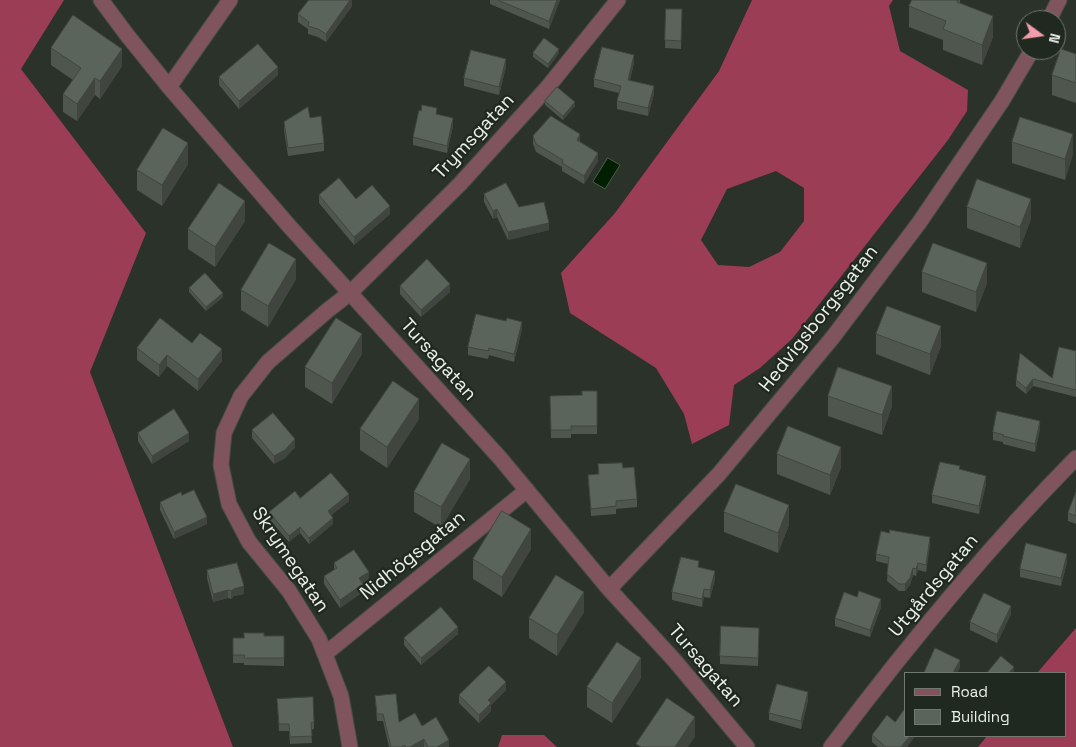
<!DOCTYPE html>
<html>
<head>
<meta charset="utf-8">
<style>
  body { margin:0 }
  #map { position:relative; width:1076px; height:747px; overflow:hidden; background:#2a3229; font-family:"Space Grotesk",sans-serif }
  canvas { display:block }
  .legend { position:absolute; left:904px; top:672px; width:162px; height:65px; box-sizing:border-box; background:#20291f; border:1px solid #717970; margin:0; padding:6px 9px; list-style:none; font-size:15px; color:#ebf1ea }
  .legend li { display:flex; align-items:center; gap:10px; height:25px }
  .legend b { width:25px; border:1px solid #717970 }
  .north { position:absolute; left:1016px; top:10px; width:50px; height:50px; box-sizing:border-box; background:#20291f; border:1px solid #717970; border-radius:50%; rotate:104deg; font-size:14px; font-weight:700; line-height:20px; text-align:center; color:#ebf1ea }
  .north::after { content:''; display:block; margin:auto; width:18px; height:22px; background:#f39aab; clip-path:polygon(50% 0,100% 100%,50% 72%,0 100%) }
</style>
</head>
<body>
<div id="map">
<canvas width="1076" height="747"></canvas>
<ul class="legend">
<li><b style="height:6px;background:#7f545c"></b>Road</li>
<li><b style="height:14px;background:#5b645a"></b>Building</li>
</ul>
<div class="north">N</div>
</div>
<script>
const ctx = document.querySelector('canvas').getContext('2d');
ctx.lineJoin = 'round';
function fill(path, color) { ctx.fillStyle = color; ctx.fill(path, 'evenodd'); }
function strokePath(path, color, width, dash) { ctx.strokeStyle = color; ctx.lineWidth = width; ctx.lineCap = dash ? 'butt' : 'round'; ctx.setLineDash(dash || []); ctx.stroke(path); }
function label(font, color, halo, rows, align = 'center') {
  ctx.font = font + ' "Space Grotesk",sans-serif'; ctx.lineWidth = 4.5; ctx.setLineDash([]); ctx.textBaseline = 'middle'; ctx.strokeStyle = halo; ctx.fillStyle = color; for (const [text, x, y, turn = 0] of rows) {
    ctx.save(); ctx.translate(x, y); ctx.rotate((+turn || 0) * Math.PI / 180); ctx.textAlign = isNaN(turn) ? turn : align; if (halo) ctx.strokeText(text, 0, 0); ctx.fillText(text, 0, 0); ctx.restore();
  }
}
fill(new Path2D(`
  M0,0H64L21,69L146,233L90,372L233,747H0Z
  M752,0H893L889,6L900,51L968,90L967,111L948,140L792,339L760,368L734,385L729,425L692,444L684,414L656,368L570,313L561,273L615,213L719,71ZM776,171L804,188V221L780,252L749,267L718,265L701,240L727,189Z
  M1076,628V747H978L987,736H1065V673H1037Z
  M502,735H544L557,747H498Z`), '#9b3d55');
const water = new Path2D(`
  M608,158L620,165L605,189L593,182Z`);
fill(water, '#001e00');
strokePath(water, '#465d46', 1);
const street = new Path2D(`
  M101,0L127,35L169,87L290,227L500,458L609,589L675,661L747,747
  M1049,20L1059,0
  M169,87L230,0
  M609,589L719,474L833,337L919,223L1002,101L1032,50
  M325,654L527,490
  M350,747L341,696L319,639L289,591L249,542L229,504L221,465L224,433L241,396L268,362L328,310L350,293L460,184L547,88L618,0
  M831,747C907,646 987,548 1076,458`);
strokePath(street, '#454d44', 17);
strokePath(street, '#7f545c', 15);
fill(new Path2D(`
  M352,0V6L326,42L318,37L308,34V29L298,22V14Z
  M490,0H560L549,29L490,4Z
  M960,0V3L993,37L982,65L943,50V40L909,27V6Z
  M666,9H682L681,49L665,48Z
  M51,48L122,66L100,99L95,95L77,121L63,112V94L73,80L51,65Z
  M533,53H559L548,68L533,57Z
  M1076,54V103L1052,95V75Z
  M634,63L630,80L654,94L648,116L617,109V101L619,93L594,87V79Z
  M506,67L499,95L464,86V78Z
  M278,75L239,109L219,85V77Z
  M545,101L575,106L563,120L545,105Z
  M437,115L453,126L447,153L413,145V137Z
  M310,118L324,143V151L288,156L284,130V122Z
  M533,136L580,143L598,161L584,184L562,171V167L536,152L533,144Z
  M1012,142L1073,154L1065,180L1012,163Z
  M188,164L162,206L137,190V170Z
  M484,194L519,207L549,230L508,240L497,217L493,219L484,202Z
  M319,195L356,199L390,214L354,245L319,203Z
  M967,207L1031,219L1020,248L967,228Z
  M245,221L215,267L188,249V229Z
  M922,272L987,283L976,312L922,292Z
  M296,279L268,327L241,310V290Z
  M400,286L450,292L421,317L400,294Z
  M189,288L223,297L206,311L189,292Z
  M522,329L514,362L489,355L488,359L468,355V347Z
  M876,334L941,346L930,375L876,354Z
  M192,343L222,361L198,391L167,366L159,377L137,360V348Z
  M1076,351V397L1033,386L1026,394L1016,386V380L1052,378Z
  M362,354L332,404L305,387V367Z
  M597,391V434H571V438H551L550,396L582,395Z
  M828,396L892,406L882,435L828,416Z
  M419,419L387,468L360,450V429Z
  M1040,429L1035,452L1003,444V442L993,440V432Z
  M252,430L295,447L285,458L274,464L252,438Z
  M138,433L189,441L152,464L138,441Z
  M777,454L841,467L830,495L777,474Z
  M598,464L623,468L637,499V507L616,509V514L591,516L588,475L598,474Z
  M470,479L441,528L414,512V492Z
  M986,484L979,514L932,503V495Z
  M1076,492V524L1068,521V513Z
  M182,495L207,524L174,539L160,510V502Z
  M300,498L349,501L331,515L333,524L309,544L300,533L289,542L269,519V512Z
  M724,512L789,525L778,553L724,532Z
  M930,544L926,572L918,570L916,576L913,575L910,585L905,591H899L887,581L888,564L876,561V554Z
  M531,549L502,597L473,579V559Z
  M1067,562L1061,586L1020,577V569Z
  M334,563L369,580L362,584L363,592L340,608L324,584V576L334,570Z
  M699,567L715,579L710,598L704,597L702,607L672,600V592Z
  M207,570L244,594L234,596L231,599L228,598L213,602L207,578Z
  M857,597L881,607L870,637L835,626V618Z
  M584,612L557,656L529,638V618Z
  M1011,614L997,643L970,630V622Z
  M759,628L758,666L720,664V656Z
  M458,634L421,665L404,645V638Z
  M264,636H284V666L244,665V663H233V638H244Z
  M641,678L612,723L587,707V687Z
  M506,690L491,705V711L479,723L459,703V695Z
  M375,696L399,722L422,726L449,747H424V746L422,747H389L383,721H377Z
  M277,699L314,722V729L311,730L312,743L290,744L289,731H279Z
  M808,700L801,729L769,720V713Z
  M872,735L905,736H915L907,747H878L872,742Z`), '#4e564d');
fill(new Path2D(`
  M350,0H352V6L326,42V34Z
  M557,0H560L549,29V21Z
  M993,16V37L982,65V45Z
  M122,49V66L100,99V81Z
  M559,49V53L548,68V64Z
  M634,55V63L628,88V80Z
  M506,59V67L499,95V87Z
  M278,67V75L239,109V101Z
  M95,78V95L77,121V104Z
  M654,86V94L648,116V108Z
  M575,102V106L563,120V116Z
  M453,118V126L447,153V146Z
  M580,134V142L577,140Z
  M1073,134V154L1065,180V159Z
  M188,143V164L162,206V185Z
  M598,153V161L584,184V176Z
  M1031,199V219L1020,248V227Z
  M245,201V221L215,267V247Z
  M390,206V214L354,245V237Z
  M497,209V217L493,219V211Z
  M549,223V230L508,240V232Z
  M296,259V279L268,327V306Z
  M987,263V283L976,312V292Z
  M450,284V292L421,317V310Z
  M223,293V297L206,311V307Z
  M522,322V329L514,362V354Z
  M941,326V346L930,375V354Z
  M362,334V354L332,404V383Z
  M222,349V361L198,391V379Z
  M167,355V366L159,377V365Z
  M1033,379V386L1026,394V388Z
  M892,386V406L882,435V415Z
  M419,399V419L387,468V447Z
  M1040,421V429L1035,452V444Z
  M189,433V441L152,464V456Z
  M295,439V447L285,458L274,464V456Z
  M841,447V467L830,495V475Z
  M470,459V479L441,528V507Z
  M986,476V484L979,514V506Z
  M349,494V501L328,518V511Z
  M789,505V525L778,553V533Z
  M207,517V524L174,539V532Z
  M333,518V524L309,544V538Z
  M300,527V533L289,542V536Z
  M531,529V549L502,597V577Z
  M930,537V544L926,572V565Z
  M1067,554V562L1061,586V578Z
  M918,563V570L916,576V569Z
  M913,568V575L910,585L905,591V584Z
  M715,571V579L710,598V590Z
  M369,572V580L359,586V578Z
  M363,584V592L340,608V600Z
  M244,586V594L234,596L231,599V591L234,589Z
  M704,589V597L702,607V599Z
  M228,590V598L213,602V594Z
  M584,592V612L557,656V635Z
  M881,599V607L870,637V630Z
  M1011,606V614L997,643V635Z
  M458,627V634L421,665V658Z
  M641,658V678L612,723V703Z
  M960,660V668L957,673H953Z
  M1014,667V671L1013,673H1009Z
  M506,682V690L491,705V711L479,723V715L488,700Z
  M808,692V700L801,729V721Z
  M695,717V737L688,747H675Z
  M910,736H915L907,747H901Z
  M424,739V746L422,747H410Z
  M449,740V747H437Z`), '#40463f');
const building = new Path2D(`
  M309,0H350L326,34L318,29L308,26L309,22L298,14Z
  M498,0H557L549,21Z
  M912,0H957V2L993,16L982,45L943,29L946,21L909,6Z
  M666,9H682L681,41L665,40Z
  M73,15L122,49L100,81L95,78L77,104L63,94L81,68L51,48Z
  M544,38L559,49L548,64L533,53Z
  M258,44L278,67L239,101L219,77Z
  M602,47L634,55L628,80L654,86L648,108L617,101L621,86L594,79Z
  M1061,49L1076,54V83L1052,75Z
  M471,50L506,59L499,87L464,78Z
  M557,87L575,102L563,116L545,101Z
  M422,105L437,108L436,114L453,118L447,146L413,137L419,110L421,111Z
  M308,107L310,118L321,116L324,143L288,148L284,122Z
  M551,116L580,134L577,140L598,153L584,176L562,163L563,160L536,144L533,136Z
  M1020,117L1073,134L1065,159L1012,142Z
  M163,128L188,143L162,185L137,170Z
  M339,178L356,199L372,185L390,206L354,237L319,195Z
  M977,179L1031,199L1020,227L967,207Z
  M219,183L245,201L215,247L188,229Z
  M506,183L519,207L544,202L549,223L508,232L497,209L493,211L484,194Z
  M269,243L296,259L268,306L241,290Z
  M933,243L987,263L976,292L922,272Z
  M427,259L450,284L421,310L400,286Z
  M205,273L223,293L206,307L189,288Z
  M887,306L941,326L930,354L876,334Z
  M476,314L506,321L507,318L522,322L514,354L489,348L488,351L468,347Z
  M160,318L192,343L200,333L222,349L198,379L167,355L159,365L137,348Z
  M336,318L362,334L332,383L305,367Z
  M1059,347L1076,351V390L1033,379L1026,388L1016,380L1020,353L1052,378Z
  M838,367L892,386L882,415L828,396Z
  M393,381L419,399L387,447L360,429Z
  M582,391H597V426H571V430H551L550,396L582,395Z
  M174,409L189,433L152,456L138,433Z
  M997,411L1040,421L1035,444L1003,436L1004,435L993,432Z
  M273,413L295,439L285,450L274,456L252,430Z
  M788,426L841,447L830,475L777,454Z
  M442,443L470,459L441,507L414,492Z
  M940,462L960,466L959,469L986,476L979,506L932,495Z
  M622,463L623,468L634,467L637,499L616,501V506L591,509L588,475L599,474L598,464Z
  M331,473L349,494L328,511L333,518L309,538L300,527L289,536L269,512L295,491L300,498Z
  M736,484L789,505L778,533L724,512Z
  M194,490L207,517L174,532L160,502L181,492L182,495Z
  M1076,492V516L1068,513Z
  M502,511L531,529L502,577L473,559Z
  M890,530L930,537L926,565L918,563L916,569L913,568L910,578L905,584H899L887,574L889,557L876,554L881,531L889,533Z
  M1026,543L1067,554L1061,578L1020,569Z
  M354,550L369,572L359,578L363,584L340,600L324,576L337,568L334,563Z
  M681,557L699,561L698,567L715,571L710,590L704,589L702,599L672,592Z
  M237,563L244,586L234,589L231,591L228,590L213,594L207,570Z
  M556,575L584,592L557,635L529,618Z
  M859,591L881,599L870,630L835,618L844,592L857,597Z
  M984,593L1011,606L997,635L970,622Z
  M441,607L458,627L421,658L404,638Z
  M721,626L759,628L758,658L720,656Z
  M244,633H264V636H284V658H244L245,655H233V638H244Z
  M617,642L641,658L612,703L587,687Z
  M935,648L960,660L953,673H924Z
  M1001,656L1014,667L1009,673H987Z
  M489,666L506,682L488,700L491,703L479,715L459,695Z
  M777,684L808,692L801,721L769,713Z
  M396,694L399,722L415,713L422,726L436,717L449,740L437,747H428L424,739L410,747H406L404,745L401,747H391L383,714H377L375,696Z
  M313,697L314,722L311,723L312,736L290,737L289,724H279L277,699Z
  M667,698L695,717L675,747H641L636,744Z
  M904,710L905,711V736H910L901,747H886L872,735L887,715L895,722Z`);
fill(building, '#5b645a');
strokePath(building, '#40463f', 1);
label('19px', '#ebf1ea', '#20291f', [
  ["Trymsgatan",474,137,-47],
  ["Hedvigsborgsgatan",819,319,-52],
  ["Tursagatan",438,360,48],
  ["Nidhögsgatan",413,556,-39],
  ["Skrymegatan",290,560,56],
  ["Utgårdsgatan",934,586,-50],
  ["Tursagatan",705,666,49]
]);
</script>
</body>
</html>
